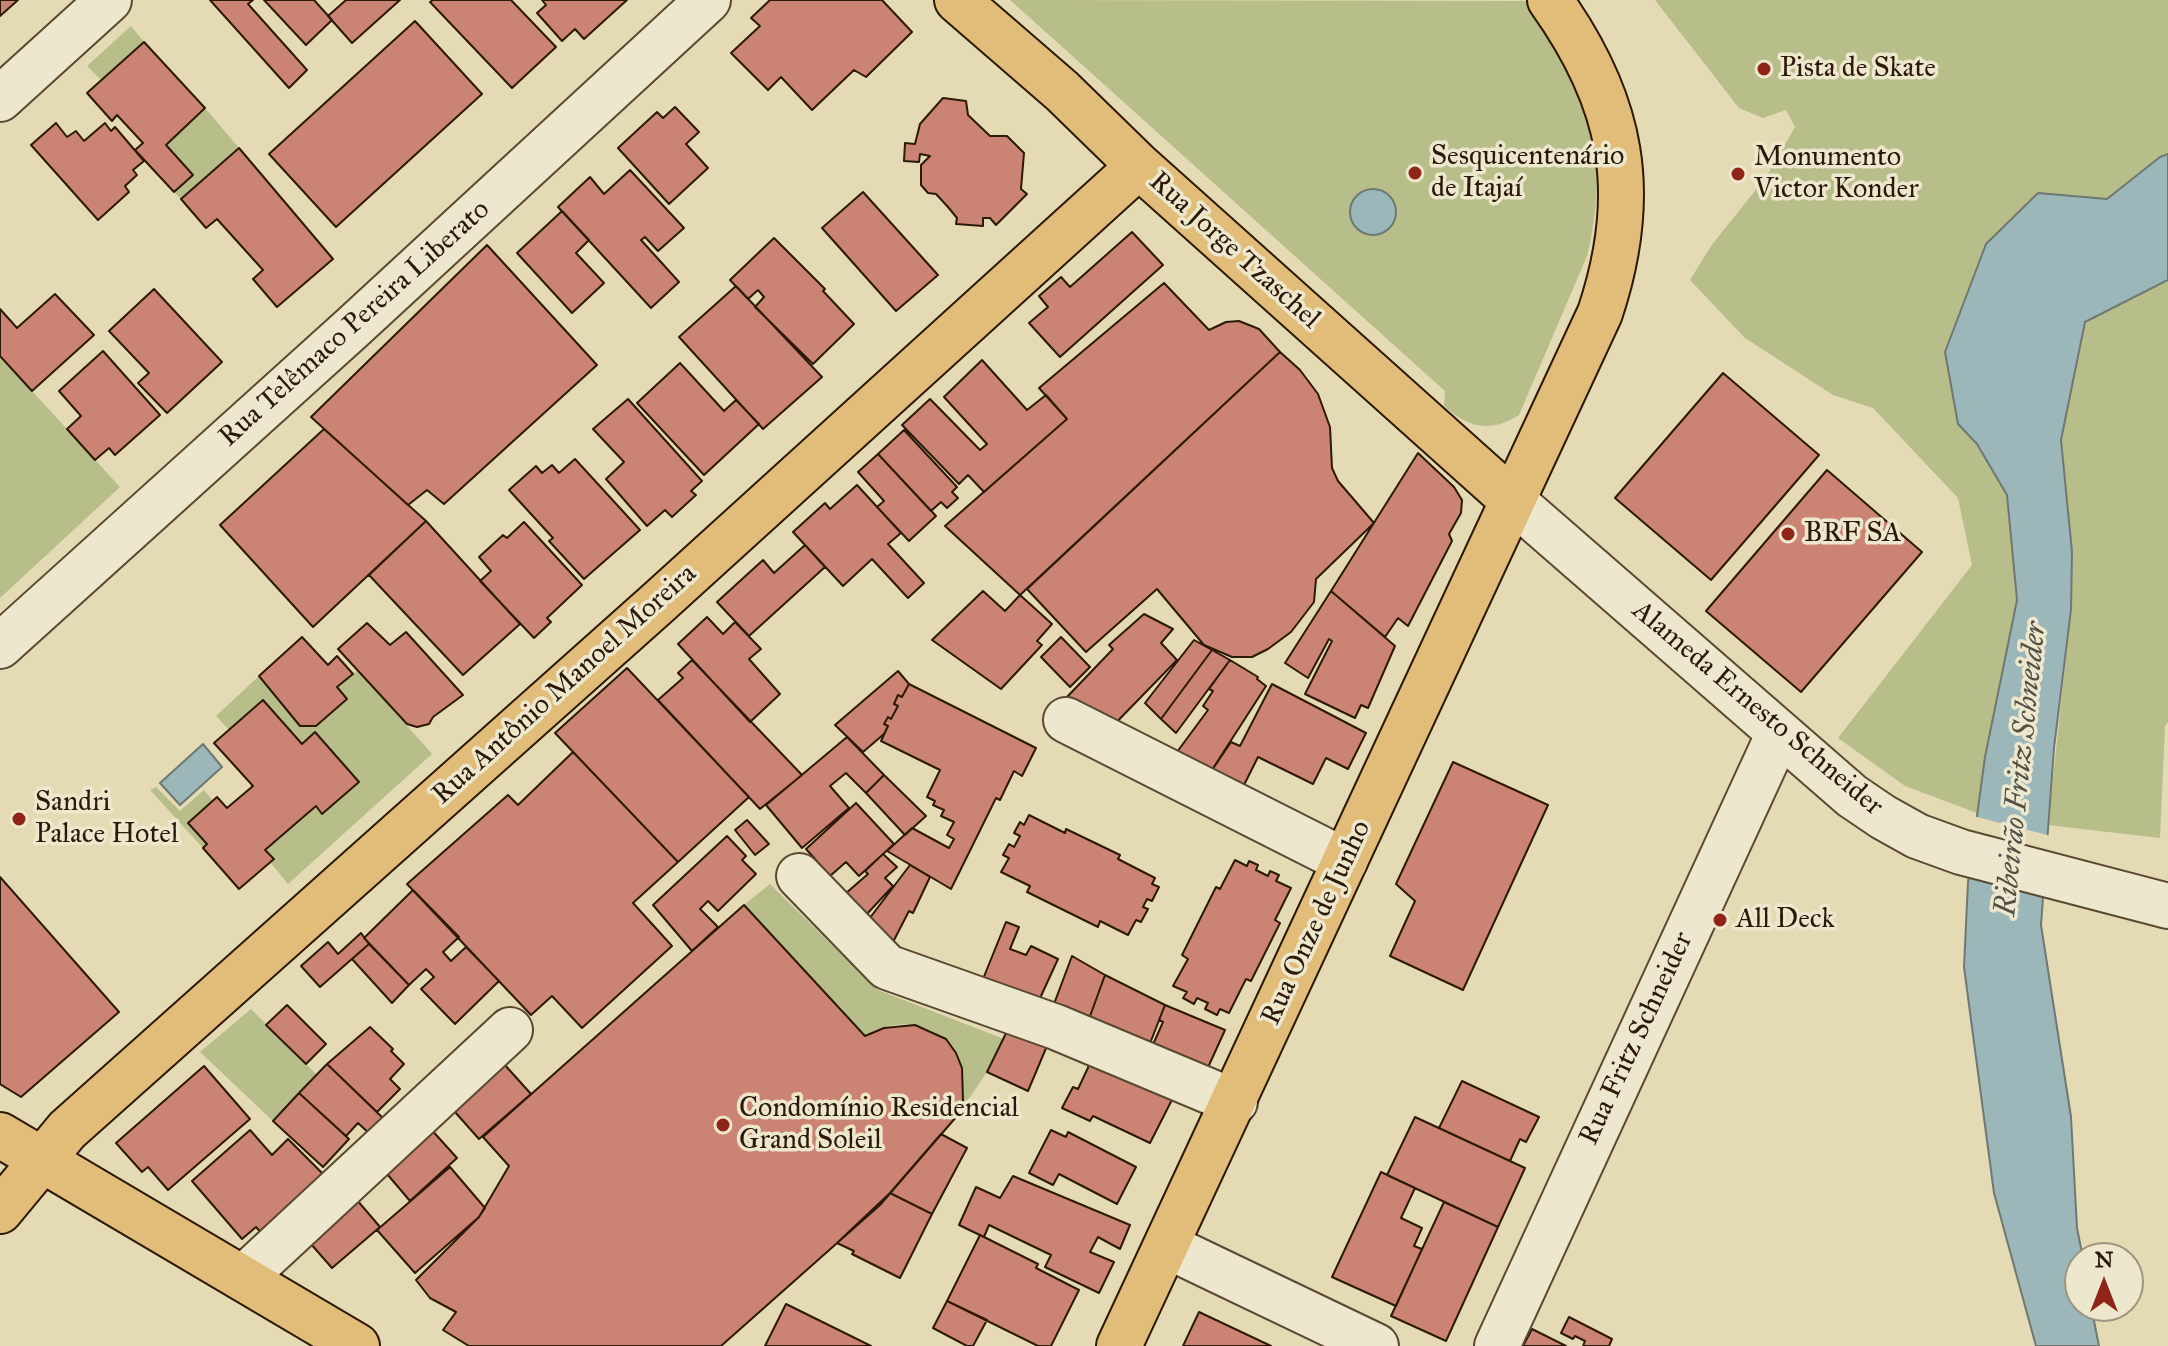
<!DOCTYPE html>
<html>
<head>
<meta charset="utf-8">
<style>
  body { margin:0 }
  #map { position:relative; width:2168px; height:1346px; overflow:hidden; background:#e4dab3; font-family:"IM FELL Great Primer",serif }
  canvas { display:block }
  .north { position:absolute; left:2064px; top:1242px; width:80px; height:80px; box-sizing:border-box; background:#ede7ce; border:2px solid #a0957e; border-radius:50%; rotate:0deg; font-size:22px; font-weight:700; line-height:32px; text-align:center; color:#2c1907 }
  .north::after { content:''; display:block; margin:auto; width:28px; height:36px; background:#8f2418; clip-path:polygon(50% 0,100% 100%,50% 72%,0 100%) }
</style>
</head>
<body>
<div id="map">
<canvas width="2168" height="1346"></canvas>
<div class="north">N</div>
</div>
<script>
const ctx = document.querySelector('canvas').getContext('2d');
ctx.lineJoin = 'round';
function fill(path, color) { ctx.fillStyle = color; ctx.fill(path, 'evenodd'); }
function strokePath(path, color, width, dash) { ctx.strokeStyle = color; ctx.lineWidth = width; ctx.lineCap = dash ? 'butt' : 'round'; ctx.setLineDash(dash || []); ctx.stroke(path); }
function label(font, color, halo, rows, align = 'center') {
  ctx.font = font + ' "IM FELL Great Primer",serif'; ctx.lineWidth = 7; ctx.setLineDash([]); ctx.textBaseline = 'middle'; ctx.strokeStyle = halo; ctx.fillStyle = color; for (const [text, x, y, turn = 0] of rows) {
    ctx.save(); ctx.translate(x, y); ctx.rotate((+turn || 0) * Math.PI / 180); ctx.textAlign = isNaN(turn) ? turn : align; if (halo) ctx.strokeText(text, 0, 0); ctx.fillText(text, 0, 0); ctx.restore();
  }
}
fill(new Path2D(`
  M1010,0L1534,1C1547,23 1565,47 1575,71C1599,134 1603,190 1587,256L1519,415C1490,433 1469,428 1444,406L1445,391Z
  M1655,0H2168V154L2160,157L2107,199L2038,193L1958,424L1977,444L2007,495L2017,600L1985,757L1977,813L1905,786L1838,738L1972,565L1958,498L1873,408L1833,395L1745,338L1690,280L1711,246L1766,177L1795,127L1786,110L1763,118L1739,108Z
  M131,26L144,42L101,80L87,66Z
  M205,108L239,148L181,199L174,192L192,175L166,145Z
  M2168,280V722L2165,726L2160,838L2048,825L2071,609L2072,552L2061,440L2084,322Z
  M0,356L120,487L0,598Z
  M358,670L432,754L288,884L270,862L273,859L265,850L316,806L323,813L359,782L316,733L302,744L263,700L229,730L216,716L259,676L300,726H316L347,699L337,687Z
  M156,787L180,811L204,790L213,801L207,844L203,848L150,790Z
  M770,884L878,990L1004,1039L987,1072L957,1116C982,1052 924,1000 865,1036L744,905Z
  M251,1009L316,1074L273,1121L200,1052Z`), '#b7be8a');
const water = new Path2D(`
  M2168,154V280L2085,322L2061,440L2072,552L2071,609L2054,748L2041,925L2071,1117L2077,1228L2083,1258H2080V1306H2091L2099,1346H2036L1994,1193L1964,967L1968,882L1985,757L2017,600L2007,495L1977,444L1958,424L1945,352L1986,244L2038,193L2107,199L2160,157Z
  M1350 212a23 23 0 1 1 46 0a23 23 0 1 1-46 0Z
  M203,744L222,767L180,805L160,783Z`);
fill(water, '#9bb7b9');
strokePath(water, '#6f7872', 2);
fill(new Path2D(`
  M1973,816L2051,836L2047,894L1966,873Z`), '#e4dab3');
const building = new Path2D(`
  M0,0H18L0,16Z
  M210,0H253L248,4L307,70L289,88Z
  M264,0H314L332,20L306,45Z
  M346,0H400L352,43L328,16Z
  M433,0H511L556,47L512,88L430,2Z
  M542,0H627L584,39L575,29L562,41L537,13L546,5Z
  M770,0H882L912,32L866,77L854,70L812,110L781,77L768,90L731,53L760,26L751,18Z
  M415,21L482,94L336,227L269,154Z
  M144,42L205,108L166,145L193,175L174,192L135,150L143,143L117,115L112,121L87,93Z
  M943,98L966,101L968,115L990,136H1007L1024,153L1021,189L1027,194L996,225L990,218H983V226L956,224L957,218L948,207L936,194L928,193L921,185V165L930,156L920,154L919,162L904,161L905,143L915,144L920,124Z
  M675,107L699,132L686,144L708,168L669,204L618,148L657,112L663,118Z
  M56,123L67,137L76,131L84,141L105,123L111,131L115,127L144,161L133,170L137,175L125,186L129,192L98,220L31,145Z
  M239,148L333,259L277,307L253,279L263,270L217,219L206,228L181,199Z
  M630,170L684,228L658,251L645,237L641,240L679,282L651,308L558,207L590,177L604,194Z
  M863,192L938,275L896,311L822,228Z
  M562,211L589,240L576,253L604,283L572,313L517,253Z
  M1132,232L1163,265L1060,357L1029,323L1048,307L1039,296L1061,277L1070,287Z
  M774,238L825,289L823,291L854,324L813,364L755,307L764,297L758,290L748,299L730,280Z
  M487,245L597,365L444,504L427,490L408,505L311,417Z
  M1164,283L1209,330L1226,322L1239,321L1259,329L1280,352L1020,595L945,526L1067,419L1039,388Z
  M736,286L822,377L763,429L679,337Z
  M154,289L222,362L167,413L138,383L149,373L109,331Z
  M55,294L94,335L32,391L0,356V309L17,328Z
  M103,351L160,415L115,455L109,448L95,460L67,429L81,416L59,391Z
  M1280,352L1300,370L1318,394L1330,427L1332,468L1338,481L1374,523L1316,579L1314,602L1291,632L1268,649L1252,657H1232L1204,645L1157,589L1086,652L1027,589Z
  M982,360L1027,410L1046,395L1067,419L984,492L968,475L959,484L902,425L930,399L980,450L987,444L944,397Z
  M680,363L724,411L736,400L759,424L704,475L637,403Z
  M1723,373L1819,455L1711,580L1615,498Z
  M628,399L702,481L691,491L696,495L672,517L665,510L647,526L606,479L624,462L593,429Z
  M324,429L426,521L313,627L220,525Z
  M904,430L957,487L952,492L958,498L947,508L941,502L931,511L878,454Z
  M1418,453L1454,487L1462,500L1461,513L1449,534L1452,541L1408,626L1398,618L1385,637L1331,591Z
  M878,454L936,516L909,541L877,507L884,501L858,472Z
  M575,459L640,530L584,579L549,541L553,538L509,490L536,466L542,473L552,465L559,473Z
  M1827,470L1922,552L1801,692L1706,611Z
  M857,485L901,533L888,544L924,583L908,598L872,559L843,586L793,532L825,503L830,509Z
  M426,521L520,624L463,675L369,575Z
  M524,522L582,585L547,618L551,622L534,638L480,581L491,571L479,557L503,535L507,538Z
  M805,545L825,567L749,636L717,602L763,560L774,573Z
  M983,591L1005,611L1020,595L1052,624L1037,641L1042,645L1001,689L932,640Z
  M1331,591L1395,646L1368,708L1361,705L1355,718L1305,694L1332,641L1329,639L1308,678L1285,663Z
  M1144,614L1173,629L1161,643L1177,660L1104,735L1066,698L1113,649L1109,645Z
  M707,617L723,634L735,622L761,649L749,659L780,694L750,722L678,644Z
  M367,623L390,645L406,632L463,695L433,717L429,724L417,727L407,724L338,649Z
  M302,637L328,665L337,656L353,674L337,687L347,699L316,726H300L259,676Z
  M1061,637L1090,667L1070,687L1041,657Z
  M1194,640L1212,650L1161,719L1145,703Z
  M1212,650L1230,660L1176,733L1161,719Z
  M692,660L802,775L760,809L658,700L683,678L678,673Z
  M1230,660L1258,677L1257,679L1266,686L1210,773L1177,752L1208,710L1203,706L1213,691L1209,689Z
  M627,668L749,797L678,862L555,733Z
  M898,671L909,684L902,697L898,695L894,704L898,706L891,719L888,717L884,724L888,726L884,734L863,752L835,725Z
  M909,684L1036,748L1022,776L1014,771L1000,800L996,798L951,889L887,851L912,828L949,848L954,839L947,835L954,822L941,816L944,810L933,805L935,801L927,797L940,770L881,741L888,726L884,724L888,717L891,719L898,706L894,704L898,695L902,697Z
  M1272,684L1366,733L1348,769L1326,758L1313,784L1258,757L1241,791L1208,776L1231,742L1240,746Z
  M263,700L302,744L315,732L359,782L322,814L316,806L265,850L274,859L239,889L203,848L207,844L188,823L217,797L227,808L253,786L214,743Z
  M847,737L884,775L866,793L846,773L830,786L849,808L802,848L766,805Z
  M573,752L678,862L633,903L672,946L582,1028L552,996L531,1015L407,884L508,795L518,805Z
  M1453,762L1548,805L1463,990L1390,956L1415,901L1396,884Z
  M884,775L926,816L905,835L866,793Z
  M856,803L894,844L859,876L846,862L830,876L806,849Z
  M1029,815L1065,833L1066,829L1120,855L1118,859L1155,878L1152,884L1159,887L1152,901L1147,899L1143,907L1148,909L1141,922L1136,920L1128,935L1100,921L1098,927L1027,892L1030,886L1001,872L1009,858L1003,855L1009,844L1014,847L1020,836L1014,833L1020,822L1024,825Z
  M747,820L769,844L755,855L735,830Z
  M727,836L746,856L742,860L756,874L718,911L708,901L700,909L718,927L692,951L653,905Z
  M883,854L897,867L885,878L893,886L865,916L845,894L868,874L865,871Z
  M1235,860L1247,866L1249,861L1258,865L1256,870L1268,876L1270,871L1279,875L1276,881L1291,888L1275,920L1280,923L1251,981L1246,979L1229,1013L1220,1009L1217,1015L1205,1009L1208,1003L1197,998L1194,1004L1183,998L1187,992L1173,986L1188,959L1182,955L1216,887L1220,889Z
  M910,865L930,877L913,913L909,911L892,944L863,927Z
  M0,877L119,1012L21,1097L0,1084Z
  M413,890L459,937L443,952L451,961L466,947L499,981L455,1024L421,989L434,977L426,969L409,985L364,938Z
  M744,905L865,1036L884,1028L915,1025L946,1039L956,1053L962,1068L963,1100L957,1116L880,1205L721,1346H469L443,1330L456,1312L430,1298L416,1280L479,1217L509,1166L483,1137Z
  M1006,922L1019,927L1010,949L1026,955L1031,946L1058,959L1036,1007L981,984Z
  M361,933L369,944L320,987L301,966L328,942L338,954Z
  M369,944L409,985L392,1003L352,959Z
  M1072,956L1105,975L1089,1019L1051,1012Z
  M1105,975L1165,1005L1147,1051L1089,1019Z
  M287,1005L326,1044L306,1064L266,1025Z
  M1165,1005L1225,1030L1205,1074L1151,1049L1163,1022L1159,1020Z
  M1012,1021L1052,1034L1028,1091L987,1072Z
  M370,1027L393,1049L391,1051L404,1064L390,1079L400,1089L377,1112L327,1064Z
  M495,1054L531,1094L479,1139L447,1103Z
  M1093,1057L1180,1084L1150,1143L1093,1116L1090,1121L1062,1108L1073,1087L1078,1089Z
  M327,1064L387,1122L372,1136L358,1123L346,1136L299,1093Z
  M204,1066L250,1119L168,1190L148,1167L142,1172L116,1143Z
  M1462,1081L1539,1117L1526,1142L1520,1139L1510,1161L1439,1128Z
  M299,1093L349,1139L323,1167L273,1121Z
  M1415,1117L1525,1168L1498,1227L1387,1175Z
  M429,1127L457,1158L410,1201L382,1168Z
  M250,1130L272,1155L288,1139L331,1182L266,1238L256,1227L242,1239L192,1181Z
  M1051,1130L1066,1137L1068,1132L1136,1167L1117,1204L1059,1174L1053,1185L1029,1173Z
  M941,1134L967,1148L932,1214L890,1193Z
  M450,1167L485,1208L479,1217L415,1273L377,1230Z
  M1381,1172L1415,1188L1401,1218L1422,1228L1414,1246L1422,1249L1396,1306L1332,1277Z
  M1013,1176L1130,1225L1120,1249L1098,1237L1090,1252L1114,1262L1099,1293L1045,1267L1051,1255L989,1225L984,1237L959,1225L976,1187L1000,1198Z
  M351,1193L380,1227L332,1268L303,1235Z
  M890,1193L932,1214L900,1278L852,1254L854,1251L837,1243Z
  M1444,1202L1498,1227L1446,1341L1391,1316Z
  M980,1235L1038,1264L1036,1268L1079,1290L1051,1346H1038L947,1301Z
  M947,1301L987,1320L973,1346H967L933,1328Z
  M786,1304L871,1346H765Z
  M1199,1312L1271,1346H1183Z
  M1569,1317L1612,1339L1609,1346H1583L1585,1341L1575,1336L1573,1339L1561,1333Z
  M1532,1329L1566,1346H1523Z`);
fill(building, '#cb8374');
strokePath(building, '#2c1907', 2);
const minor = new Path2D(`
  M0,99L109,0
  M1512,500L1852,796L1883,817L1917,836L1961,852L2168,906
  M0,646L351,329L708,0
  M1066,720L1345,861
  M799,876L887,967L1056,1027L1235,1102
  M1167,1246L1376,1346
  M243,1278L510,1030
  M1497,1346L1779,733`);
const major = new Path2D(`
  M957,0L1062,91L1139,166L1512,500
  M0,1135L357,1346
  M0,1211L67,1130L659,602L1139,166
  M1119,1346L1600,313C1640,193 1623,102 1550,0`);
strokePath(minor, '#5a4932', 48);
strokePath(major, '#2c1907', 48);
strokePath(minor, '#ede7ce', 44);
strokePath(major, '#e2bd7a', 44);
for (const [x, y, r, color] of [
  [1764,69,8,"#8f2418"],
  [1415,173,8,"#8f2418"],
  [1738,174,8,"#8f2418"],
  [1788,534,8,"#8f2418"],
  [19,819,8,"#8f2418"],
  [1720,920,8,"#8f2418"],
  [723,1125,8,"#8f2418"]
]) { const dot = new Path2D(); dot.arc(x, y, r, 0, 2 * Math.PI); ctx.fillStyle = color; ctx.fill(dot); strokePath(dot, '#ede7ce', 3); }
label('28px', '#2c1907', '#ede7ce', [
  ["Pista de Skate",1780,69],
  ["Sesquicentenário",1431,157],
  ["de Itajaí",1431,189],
  ["Monumento",1754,158],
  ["Victor Konder",1754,190],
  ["BRF SA",1804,534],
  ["Sandri",35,803],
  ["Palace Hotel",35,835],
  ["All Deck",1736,920],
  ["Condomínio Residencial",739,1109],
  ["Grand Soleil",739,1141]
], 'left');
label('28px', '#2c1907', '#ede7ce', [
  ["Rua Jorge Tzaschel",1234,251,42],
  ["Rua Telêmaco Pereira Liberato",355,324,-42],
  ["Rua Antônio Manoel Moreira",565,685,-42],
  ["Alameda Ernesto Schneider",1757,709,40],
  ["Rua Onze de Junho",1317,923,-65],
  ["Rua Fritz Schneider",1637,1039,-65]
]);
label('italic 30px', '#535045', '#ede7ce', [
  ["Ribeirão Fritz Schneider",2022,769,-84]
]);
</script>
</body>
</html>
